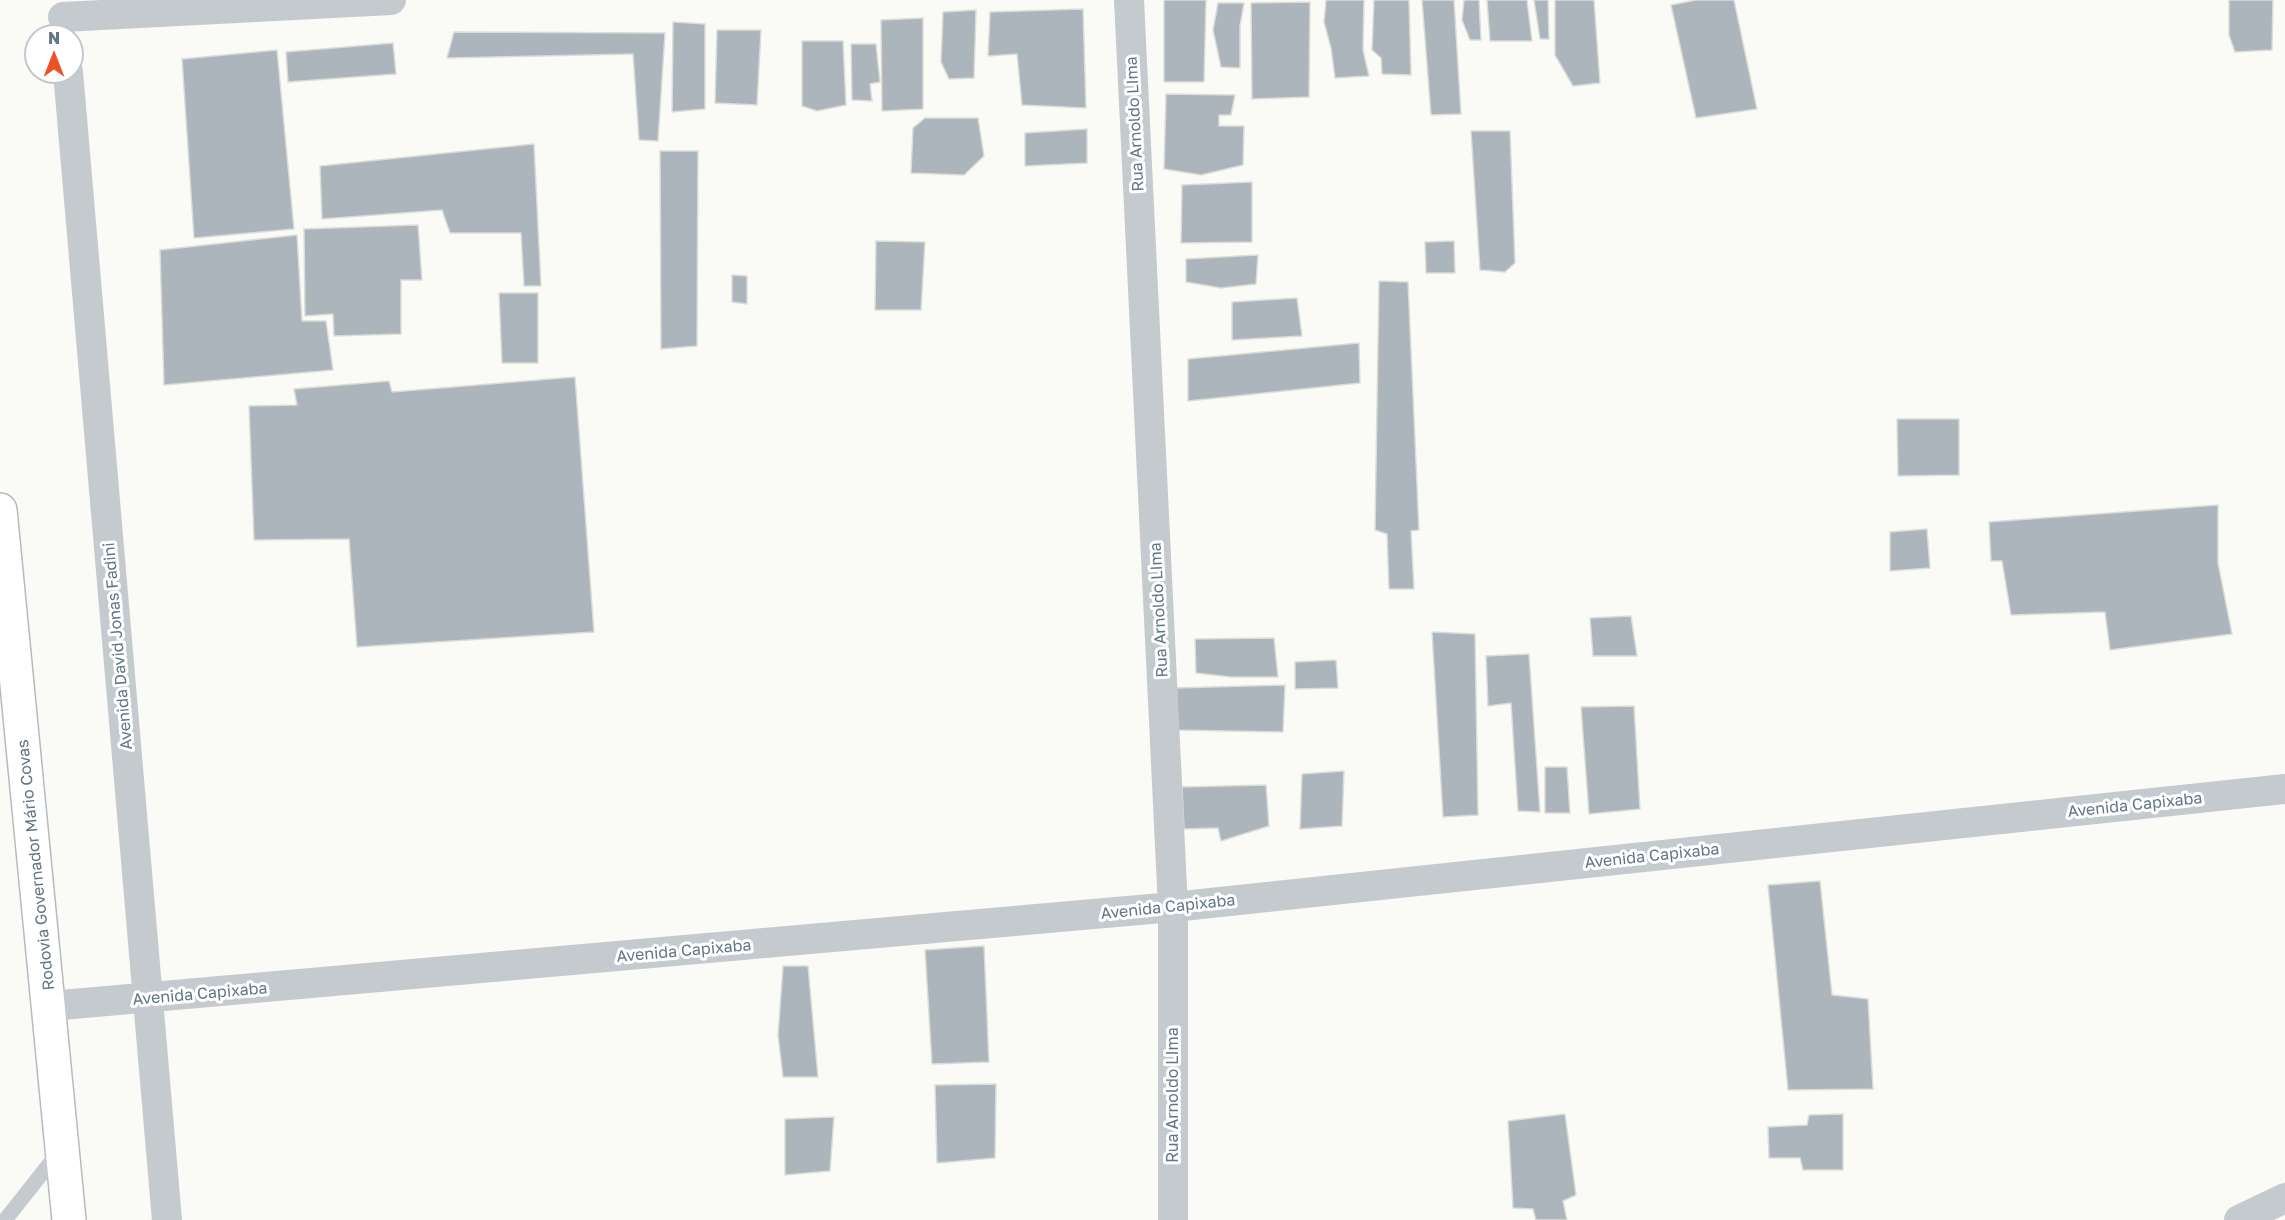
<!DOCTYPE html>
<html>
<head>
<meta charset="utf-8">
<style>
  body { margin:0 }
  #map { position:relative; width:2285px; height:1220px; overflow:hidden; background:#fafaf7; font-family:"Golos Text",sans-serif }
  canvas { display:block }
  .north { position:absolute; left:24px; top:24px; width:60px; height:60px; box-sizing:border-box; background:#fff; border:2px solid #c1c8ce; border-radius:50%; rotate:0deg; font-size:16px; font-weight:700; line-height:24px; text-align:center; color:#637684 }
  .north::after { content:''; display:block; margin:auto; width:21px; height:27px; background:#ee5123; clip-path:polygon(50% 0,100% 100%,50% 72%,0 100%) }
</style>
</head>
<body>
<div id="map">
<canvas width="2285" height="1220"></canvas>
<div class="north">N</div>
</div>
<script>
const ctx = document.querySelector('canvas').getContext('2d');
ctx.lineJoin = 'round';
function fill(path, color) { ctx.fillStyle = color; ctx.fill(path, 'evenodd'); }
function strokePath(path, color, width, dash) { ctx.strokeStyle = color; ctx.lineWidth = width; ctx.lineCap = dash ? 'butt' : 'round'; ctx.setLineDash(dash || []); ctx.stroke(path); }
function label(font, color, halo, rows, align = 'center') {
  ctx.font = font + ' "Golos Text",sans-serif'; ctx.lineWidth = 6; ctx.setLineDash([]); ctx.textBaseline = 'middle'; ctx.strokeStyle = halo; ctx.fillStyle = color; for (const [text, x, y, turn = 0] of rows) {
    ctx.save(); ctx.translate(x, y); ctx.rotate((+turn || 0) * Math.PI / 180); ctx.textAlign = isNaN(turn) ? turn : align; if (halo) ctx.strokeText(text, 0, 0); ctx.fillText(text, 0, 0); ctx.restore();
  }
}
const building = new Path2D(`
  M1164,0H1206L1204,82H1164Z
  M1326,0H1364L1363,50L1369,76L1335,78L1331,48L1324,22Z
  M1374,0H1409L1411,75L1382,74L1381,58L1372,50Z
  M1422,0H1454L1461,114L1431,115Z
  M1464,0H1479L1481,40H1470L1462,20Z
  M1487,0H1527L1532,41H1490Z
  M1534,0H1548L1549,39H1540Z
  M1555,0H1594L1600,83L1573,86L1555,55Z
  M1696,0H1734L1757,109L1696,118L1671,5Z
  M2229,0H2273L2272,50L2235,52L2229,35Z
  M1310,2L1309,97L1252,99L1251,3Z
  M1218,3H1244L1240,26V68L1221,67L1213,30Z
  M1083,9L1086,108L1022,105L1017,54L988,56L990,12Z
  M976,10L974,78L949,79L941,62L943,12Z
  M923,18V109L882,111L881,20Z
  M673,22L705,24V109L672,112Z
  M717,30H761L757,105L715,103Z
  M454,32L665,33L658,141L639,140L633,54L447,58Z
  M802,41H843L846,105L817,111L802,106Z
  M393,43L396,74L288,82L286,52Z
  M851,44H876L880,82L870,84L872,101L852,100Z
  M277,50L294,229L194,238L182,59Z
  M1166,94L1235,95L1231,115H1219V126H1244L1243,165L1201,175L1164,169Z
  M925,118H978L984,156L964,175L911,173L913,128Z
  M1087,129V163L1025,166V133Z
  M1471,131H1510L1515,263L1505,272L1480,270Z
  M534,144L541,286H524L521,233H450L442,210L322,219L320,166Z
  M660,151H698L697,346L661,349Z
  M1252,182V242L1181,243L1182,185Z
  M418,225L422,280H401V334L334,336L333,314L305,316L304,229Z
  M297,235L302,321H326L333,370L164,385L160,250Z
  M876,241L925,242L921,310H875Z
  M1454,241L1455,273H1426L1425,242Z
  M1258,255L1256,284L1221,288L1186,282V259Z
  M732,275L747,276V304L732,302Z
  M1379,281L1408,282L1419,530L1411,531L1414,589H1389L1387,534L1375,530Z
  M499,293H538V363H502Z
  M1297,298L1302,336L1232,340V302Z
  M1359,343L1360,383L1188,401V359Z
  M575,377L594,632L357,647L349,539L254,540L249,406L297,405L294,389L389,381L392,392Z
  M1897,419H1959V475L1898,476Z
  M2218,505V563L2232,634L2110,650L2105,612L2011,615L2002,561H1991L1989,522Z
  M1927,529L1930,568L1890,571V532Z
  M1631,616L1637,656H1593L1590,618Z
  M1432,632L1475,634L1478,815L1443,817Z
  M1274,638L1278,677H1231L1196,673L1195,639Z
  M1529,654L1540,812L1518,811L1511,703L1488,706L1486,656Z
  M1336,660L1338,688L1295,689V662Z
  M1285,685L1283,732L1176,730L1174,688Z
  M1634,706L1640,809L1589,814L1581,707Z
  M1545,767H1567L1570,813H1545Z
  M1344,771L1342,826L1300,829L1302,774Z
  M1266,785L1269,826L1221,841L1218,828L1184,829L1182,787Z
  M1820,881L1832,995L1868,999L1873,1089L1788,1090L1768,885Z
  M984,946L989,1062L932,1064L925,950Z
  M783,966H808L818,1077H783L778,1035Z
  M996,1084L995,1158L937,1163L935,1085Z
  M1565,1114L1576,1195L1563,1201L1567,1220H1536L1533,1209L1513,1208L1508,1121Z
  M1843,1114V1170H1803L1800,1158H1769L1768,1127L1807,1125L1809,1115Z
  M834,1117L830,1171L785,1175V1119Z`);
fill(building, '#abb5bb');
strokePath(building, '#dcdcd9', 1.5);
const trunk = new Path2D(`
  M0,510L69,1220`);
strokePath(trunk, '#b6bbbe', 36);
strokePath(new Path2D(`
  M5,1220L59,1152`), '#c5cace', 15);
strokePath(new Path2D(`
  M1129,0L1173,907V1220
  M63,17L391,0
  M68,72L167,1220
  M50,1006L1173,907L2285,789
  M2239,1220L2285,1198`), '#c5cace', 30);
strokePath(trunk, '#fff', 33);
label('16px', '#637684', '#fff', [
  ["Rua Arnoldo LIma",1135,124,-93],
  ["Rua Arnoldo LIma",1159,610,-93],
  ["Avenida David Jonas Fadini",118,646,-95],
  ["Avenida Capixaba",2135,805,-6],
  ["Avenida Capixaba",1652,856,-6],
  ["Rodovia Governador Mário Covas",36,865,-96],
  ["Avenida Capixaba",1168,907,-6],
  ["Avenida Capixaba",684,951,-5],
  ["Avenida Capixaba",200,994,-5],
  ["Rua Arnoldo LIma",1173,1095,-90]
]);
</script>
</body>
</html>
